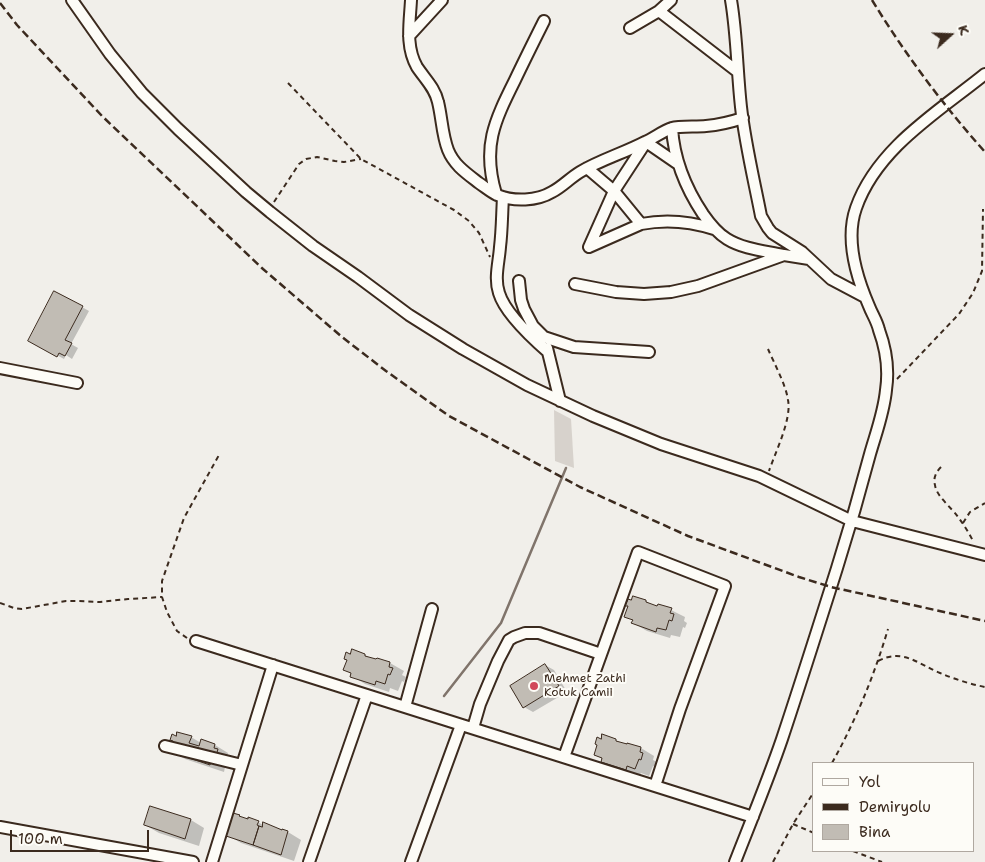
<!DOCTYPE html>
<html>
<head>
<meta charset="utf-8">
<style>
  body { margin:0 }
  #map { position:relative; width:985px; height:862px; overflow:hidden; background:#f1efea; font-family:"Shantell Sans",sans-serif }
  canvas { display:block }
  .legend { position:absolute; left:812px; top:762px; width:162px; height:90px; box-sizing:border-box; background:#fdfcf7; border:1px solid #afa8a0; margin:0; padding:6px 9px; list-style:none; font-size:15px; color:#3b2a1e }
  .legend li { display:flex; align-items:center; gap:10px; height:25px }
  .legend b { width:25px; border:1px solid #afa8a0 }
  .north { position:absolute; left:925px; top:10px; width:50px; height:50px; -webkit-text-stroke:4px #fdfcf7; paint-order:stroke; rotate:70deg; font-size:14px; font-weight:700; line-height:20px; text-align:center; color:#3b2a1e }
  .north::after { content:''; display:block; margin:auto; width:18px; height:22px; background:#3b2a1e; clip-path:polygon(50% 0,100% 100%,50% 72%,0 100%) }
  .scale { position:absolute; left:10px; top:830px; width:139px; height:22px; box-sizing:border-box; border:2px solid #3b2a1e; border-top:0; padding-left:6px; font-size:15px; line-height:18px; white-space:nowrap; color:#3b2a1e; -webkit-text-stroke:4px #fdfcf7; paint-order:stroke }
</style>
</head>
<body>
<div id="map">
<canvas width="985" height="862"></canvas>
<ul class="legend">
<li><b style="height:6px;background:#fdfcf7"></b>Yol</li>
<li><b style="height:6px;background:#3b2a1e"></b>Demiryolu</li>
<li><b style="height:14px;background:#c1bcb4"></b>Bina</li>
</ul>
<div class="north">K</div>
<div class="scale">100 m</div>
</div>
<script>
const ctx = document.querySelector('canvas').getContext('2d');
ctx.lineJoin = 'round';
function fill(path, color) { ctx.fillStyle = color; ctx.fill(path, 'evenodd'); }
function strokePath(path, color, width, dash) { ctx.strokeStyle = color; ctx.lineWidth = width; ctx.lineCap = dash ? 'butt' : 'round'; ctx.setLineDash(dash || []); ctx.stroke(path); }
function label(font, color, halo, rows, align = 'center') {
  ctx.font = font + ' "Shantell Sans",sans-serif'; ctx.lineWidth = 4; ctx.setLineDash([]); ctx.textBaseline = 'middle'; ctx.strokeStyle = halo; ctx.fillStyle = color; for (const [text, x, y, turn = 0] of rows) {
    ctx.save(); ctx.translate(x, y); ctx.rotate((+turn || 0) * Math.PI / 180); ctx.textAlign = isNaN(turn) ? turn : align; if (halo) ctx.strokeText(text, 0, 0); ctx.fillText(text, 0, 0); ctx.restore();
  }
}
fill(new Path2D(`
  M554,410L571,419L574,468L555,461Z`), '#d7d2cc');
fill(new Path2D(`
  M55,292L89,311L71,344L78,348L72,359L66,355L64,359L29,340Z
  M646,601L654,606L671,610L685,617L684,621L687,623L685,628L683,627L680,637L671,635L670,638L647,631L633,623L634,621L626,616Z
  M365,655L373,660L377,659L390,663L404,671L402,675L406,677L404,682L402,681L398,691L390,688L389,692L365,684L352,676V674L345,670L348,660Z
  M545,665L554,670L567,692L533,712L524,707Z
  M191,737L201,743L202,741L215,745L228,753L224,772L185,759L171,751Z
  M615,740L624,745L641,748L654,756L653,760L657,762L655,767L653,766L649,776L641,773L639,777L616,769L602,761L603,759L595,755Z
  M234,814L246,820L258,822L263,825L288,832L301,840L294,861L241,843L227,835Z
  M191,820L204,828L199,846L159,833L145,825Z`), '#0003');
strokePath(new Path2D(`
  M444,696L501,623L566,468`), '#80746b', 2.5);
const building = new Path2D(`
  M54,291L83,306L65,340L72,343L65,356L59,353L57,357L28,341Z
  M633,596L646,600V602L657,606L658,604L672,608L670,613L674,614L672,621L669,620L666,630L657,628L656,632L631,623L633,620L624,617L628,606H625L628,599L631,600Z
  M352,649L365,654V656L376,659L377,658L390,662L389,667L393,668L390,675L388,674L385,684L376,681L375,685L350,677L351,673L343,670L347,660L344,659L346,652L350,654Z
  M545,664L559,686L523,708L510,686Z
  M177,732L192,736L189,743L199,746L201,739L215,744L214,748L218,749L216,756L213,755L210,765L169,751L173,741L170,740L172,734L176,736Z
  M602,734L616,739V741L627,744V743L641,747L640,752L643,753L641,760L639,759L635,769L627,766L626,770L601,762L602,758L594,755L597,745L595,744L597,737L601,739Z
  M150,806L191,819L185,839L144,825Z
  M233,813L240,815L239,816L248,819V817L259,821L257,825L259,826L253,845L226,836Z
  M263,822L282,830V829L288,831L281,855L253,845L259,826L262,827Z`);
fill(building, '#c1bcb4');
strokePath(building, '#3b2a1e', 1);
const minor = new Path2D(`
  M72,0L110,54L142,93L178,129L246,192L270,212L313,246L358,277L409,315L463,349L527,385L593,416L661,444L759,476L852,521L985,555
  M411,0C410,22 405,46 417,67C425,79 435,88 438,102C442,118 442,135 448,150C454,165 466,173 479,183C485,187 491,192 497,195C514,202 537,201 552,192C562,187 570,178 580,172C600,160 624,153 645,142C654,138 663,131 672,128C679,126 697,127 706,126C718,125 731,122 743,118
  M731,0C737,35 737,71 741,107C745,143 754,180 761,216L768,228L772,233L802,252L831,279L865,297
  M659,11L738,72
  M630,28L659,11L671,0
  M409,36L442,0
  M672,128C674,160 685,187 703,214C710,224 717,233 727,239C743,249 765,251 783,255
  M587,168L614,191L641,224C666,219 689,221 714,229
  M496,194C482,147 494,122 515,80C524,61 534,41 544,21
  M503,197C502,214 502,231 500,247C499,262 494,278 499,293C505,313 532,338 548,352
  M589,247L614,191L646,142L678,164
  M589,247L641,224
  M519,281L521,300L524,309L533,326L544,337L574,347L649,352
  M575,284L616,292L644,294L671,292L698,286L784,255L809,259
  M547,348L560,401
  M0,368L77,383
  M196,641L753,817
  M405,707L432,609
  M473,728L480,704L498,661L509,640L514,637L525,633H539L601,654
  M165,746L242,765
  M564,757L638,552L725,586L680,709L655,786
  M0,827L193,862
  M212,862L273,665
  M309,862L367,695
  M411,862L461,725
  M735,862C751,821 768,780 782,739C801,682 819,625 837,568C849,530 860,492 870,454C876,433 884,412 886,390C889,370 886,349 879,330C877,321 872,314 869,306C856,276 845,239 856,208C877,148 938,112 985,74`);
strokePath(minor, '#3b2a1e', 14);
strokePath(new Path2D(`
  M288,83L361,159L454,210L469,221L479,233L490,257
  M274,202L299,164L306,159L317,157L335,161L344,162L361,159
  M768,349C774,363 786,385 788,400C792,419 775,453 769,471
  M897,379L959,314L973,293L982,271L983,209
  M941,467C936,472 933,478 935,485C936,496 952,508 958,517C964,525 969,533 973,541
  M963,523L970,512L985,503
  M0,603L14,608L22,609L66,601H77L100,602L128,599L162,597
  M187,638L177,631L167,612L162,597V581L184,518L219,455
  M878,661C903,648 918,664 940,673C954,679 970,684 985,687
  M832,763C856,720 874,676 888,629
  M793,824L814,833
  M853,851L882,862
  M773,862L793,824L814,792`), '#3b2a1e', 2, [5, 4]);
strokePath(minor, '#fdfcf7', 10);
strokePath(new Path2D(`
  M872,0C905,54 943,105 985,152
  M0,3L17,25L102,116L263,269L342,337L386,371L449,416L580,487L688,536L799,577L831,587L985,621`), '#3b2a1e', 2.5, [8, 4]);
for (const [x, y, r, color] of [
  [534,686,5,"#d1495b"]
]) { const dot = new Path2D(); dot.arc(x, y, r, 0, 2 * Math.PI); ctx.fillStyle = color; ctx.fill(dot); strokePath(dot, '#fdfcf7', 2); }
label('12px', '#3b2a1e', '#fdfcf7', [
  ["Mehmet Zathi",544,679],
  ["Kotuk Camii",544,693]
], 'left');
</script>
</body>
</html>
